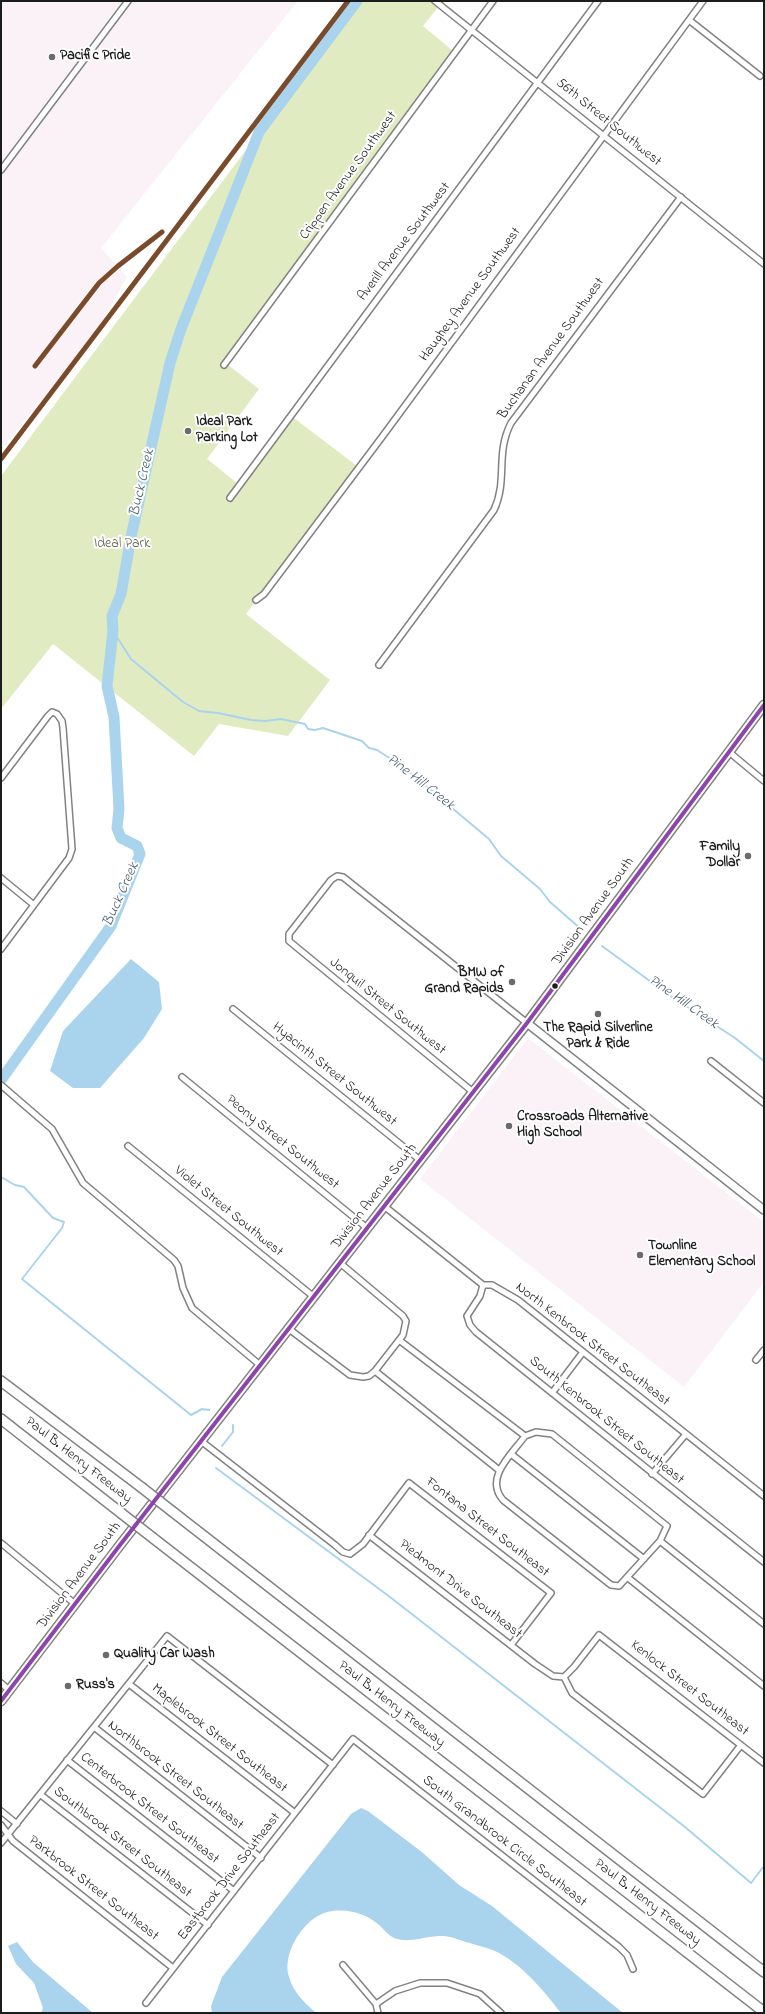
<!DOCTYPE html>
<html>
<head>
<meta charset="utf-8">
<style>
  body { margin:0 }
  #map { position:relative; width:765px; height:2014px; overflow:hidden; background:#fff; font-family:"Indie Flower",sans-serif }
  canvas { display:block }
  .frame { position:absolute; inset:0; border:2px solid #1c1c1c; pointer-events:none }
</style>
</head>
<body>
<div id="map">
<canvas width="765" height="2014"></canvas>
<div class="frame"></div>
</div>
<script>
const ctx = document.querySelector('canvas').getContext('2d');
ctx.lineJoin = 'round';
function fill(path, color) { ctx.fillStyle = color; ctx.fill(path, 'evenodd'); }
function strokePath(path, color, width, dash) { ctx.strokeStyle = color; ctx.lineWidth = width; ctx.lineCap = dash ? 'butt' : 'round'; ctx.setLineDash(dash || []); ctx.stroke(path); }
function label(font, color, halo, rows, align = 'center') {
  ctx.font = font + ' "Indie Flower",sans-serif'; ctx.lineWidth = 4; ctx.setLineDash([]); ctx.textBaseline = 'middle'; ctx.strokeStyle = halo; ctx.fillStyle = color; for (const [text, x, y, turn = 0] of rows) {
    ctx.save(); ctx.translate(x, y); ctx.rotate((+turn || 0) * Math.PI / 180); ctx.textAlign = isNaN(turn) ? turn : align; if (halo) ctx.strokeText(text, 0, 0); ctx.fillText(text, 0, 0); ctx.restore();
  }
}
fill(new Path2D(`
  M1,1H298L101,248L127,277L93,338L1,450Z
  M528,1038L764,1222V1282L684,1387L420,1179Z`), '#fbf2f7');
fill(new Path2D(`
  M358,1H433L439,6L423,26L452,50L223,361L259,389L207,459L242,487L294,418L357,466L246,614L330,680L288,736L219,724L194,756L53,644L1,709V476Z`), '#e1ebc1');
fill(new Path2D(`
  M131,959L159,982L162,1009L144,1038L100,1088H73L50,1071L63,1031Z
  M361,1808L368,1811L423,1853L459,1885L492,1906L623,2013H561C543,1990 522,1964 495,1951C486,1947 475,1945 466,1942C459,1940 450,1936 443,1936C428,1935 412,1943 397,1939C389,1937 384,1929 378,1924C366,1914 349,1909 333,1911C306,1913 281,1953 289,1977C293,1992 305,2003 316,2013H212L211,2006L222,1977L351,1814Z
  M17,1942L33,1962L93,2013H41L43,2008L34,1983L16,1964L8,1946Z`), '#aad4ed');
strokePath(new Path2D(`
  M113,631L131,659L183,702L199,711L218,713L251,720L265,721L281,719L305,724L308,729L315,730L323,728L362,741L369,748L377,750L402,766L489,839L501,856L540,889L550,902L581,929
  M602,946L669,995L735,1038L764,1061
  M1,1177L15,1185L24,1187L53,1218L64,1222L62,1228L22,1279L191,1415L202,1409L209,1410
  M222,1446L233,1432V1425
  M216,1468L390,1597L685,1827L751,1883L764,1866`), '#aad4ed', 2);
strokePath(new Path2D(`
  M1,1080L111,926L140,854L137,846L121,838L117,828L119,809L114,717L107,686L113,631L112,616L121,594L131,537L170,363L181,329L259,132L357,1`), '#aad4ed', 11);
const street = new Path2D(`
  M435,1L764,264
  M689,20L760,76
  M1,170L128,1
  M224,365L493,1
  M230,498L598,1
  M256,600L264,594L382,437L703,1
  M379,665L494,510C508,480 495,454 511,423L681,197
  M729,752L764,781
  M1,778L48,716L52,712L57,714L62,721L63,728L72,849L69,858L1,949
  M1,878L34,905
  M233,1009L420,1160
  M711,1061L764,1103
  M182,1077L367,1228
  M1,1085L52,1129L83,1183L174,1260L178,1266L183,1288L192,1308L260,1365
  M473,1092L289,941V934L331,880L337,876L343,877L527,1023
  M128,1146L314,1297
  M384,1206L483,1285H492L518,1300L764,1496
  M483,1285L480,1296L467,1316L470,1325L476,1332L764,1562
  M289,1329L350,1375L363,1377L369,1376L375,1371L403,1335L406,1321L403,1316L340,1263
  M399,1340L525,1436L536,1432L552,1434L667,1526L660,1541L619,1586L611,1585L503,1500C484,1478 511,1455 525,1436
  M756,1360L764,1350
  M375,1371L499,1470
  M552,1393L583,1352
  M201,1441L335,1545L343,1552L350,1554L363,1544L409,1483L551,1593L511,1645
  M511,1454L644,1559
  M652,1474L686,1434
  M369,1535L535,1664L553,1676L564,1677L572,1693L703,1794L741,1745
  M660,1541L764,1624
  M1,1543L75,1604
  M627,1577L764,1686
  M564,1677L574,1667L599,1635L764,1763
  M1,1683L9,1690
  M129,1684L295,1813
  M94,1727L261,1858
  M67,1760L234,1891
  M41,1795L208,1925
  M1,1811L17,1824
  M1,1825L13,1841L173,1968
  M1,1843L167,1636L333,1765
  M343,1965L376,2004L378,2013
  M146,2003L353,1739L619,1947L627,1955L633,1969
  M376,2004L395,1991L420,1983H447L480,1994L501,2013`);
const secondary = new Path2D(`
  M527,1023L764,1210`);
const primary = new Path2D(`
  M1,1701L120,1545L527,1023L764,705`);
const highway = new Path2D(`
  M1,1381L141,1487
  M1,1419L121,1513
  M173,1512L764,1972
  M153,1538L764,2012`);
strokePath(street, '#828282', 8);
strokePath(secondary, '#828282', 10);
strokePath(primary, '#828282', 11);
strokePath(highway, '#828282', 12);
strokePath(street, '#fff', 5);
strokePath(secondary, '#fff', 7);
strokePath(primary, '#fff', 8);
strokePath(highway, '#fff', 9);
const highwayBridge = new Path2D(`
  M141,1487L173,1512
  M121,1513L153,1538`);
strokePath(highwayBridge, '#828282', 12, []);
strokePath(highwayBridge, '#fff', 9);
strokePath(new Path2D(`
  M1,1701L120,1545L527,1023L764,705`), '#8e44ad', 4);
strokePath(new Path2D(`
  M35,366L99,283L118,266L162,232
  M1,459L348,1`), '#7a4b2a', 5);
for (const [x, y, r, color] of [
  [52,57,4,"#6b6b6b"],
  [188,431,4,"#6b6b6b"],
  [748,856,4,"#6b6b6b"],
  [512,982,4,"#6b6b6b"],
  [555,986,3.5,"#1c1c1c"],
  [598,1014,4,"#6b6b6b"],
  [509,1126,4,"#6b6b6b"],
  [640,1255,4,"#6b6b6b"],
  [106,1655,4,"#6b6b6b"],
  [68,1686,4,"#6b6b6b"]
]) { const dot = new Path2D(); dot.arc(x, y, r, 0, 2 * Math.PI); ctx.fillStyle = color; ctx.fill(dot); strokePath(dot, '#fff', 1.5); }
label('bold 14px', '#1c1c1c', '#fff', [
  ["Pacific Pride",60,57],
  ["Ideal Park",196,423],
  ["Parking Lot",196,439],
  ["Family",740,848,"right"],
  ["Dollar",740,864,"right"],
  ["BMW of",504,974,"right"],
  ["Grand Rapids",504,990,"right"],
  ["The Rapid Silverline",598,1029,"center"],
  ["Park & Ride",598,1045,"center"],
  ["Crossroads Alternative",517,1118],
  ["High School",517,1134],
  ["Townline",648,1247],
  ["Elementary School",648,1263],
  ["Quality Car Wash",114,1655],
  ["Russ's",76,1686]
], 'left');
label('14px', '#1c1c1c', '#fff', [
  ["56th Street Southwest",608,123,39],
  ["Crippen Avenue Southwest",349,176,-54],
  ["Averill Avenue Southwest",405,242,-53],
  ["Haughey Avenue Southwest",471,295,-54],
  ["Buchanan Avenue Southwest",552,349,-54],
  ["Division Avenue South",594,912,-54],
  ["Jonquil Street Southwest",387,1007,39],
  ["Hyacinth Street Southwest",334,1075,39],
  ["Peony Street Southwest",282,1143,39],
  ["Division Avenue South",375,1197,-52],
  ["Violet Street Southwest",228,1212,39],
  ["North Kenbrook Street Southeast",592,1345,38],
  ["South Kenbrook Street Southeast",606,1421,39],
  ["Paul B. Henry Freeway",78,1461,38],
  ["Fontana Street Southeast",487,1528,38],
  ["Division Avenue South",80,1576,-53],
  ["Piedmont Drive Southeast",460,1590,38],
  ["Kenlock Street Southeast",689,1689,38],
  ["Paul B. Henry Freeway",391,1705,38],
  ["Maplebrook Street Southeast",219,1739,38],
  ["Northbrook Street Southeast",175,1776,38],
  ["Centerbrook Street Southeast",149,1809,38],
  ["South Grandbrook Circle Southeast",504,1842,38],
  ["Southbrook Street Southeast",122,1843,38],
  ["Eastbrook Drive Southeast",230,1877,-52],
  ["Parkbrook Street Southeast",93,1889,38],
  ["Paul B. Henry Freeway",647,1903,38]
]);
label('14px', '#585e44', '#fff', [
  ["Ideal Park",122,545]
]);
label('italic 15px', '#465e6c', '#fff', [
  ["Buck Creek",143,483,-77],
  ["Pine Hill Creek",420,783,38],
  ["Buck Creek",122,895,-66],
  ["Pine Hill Creek",683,1003,35]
]);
</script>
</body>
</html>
